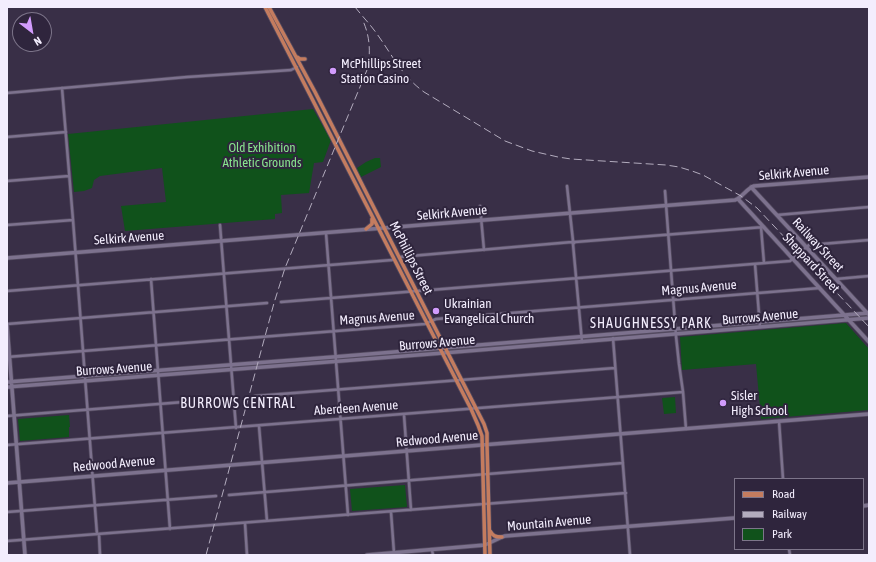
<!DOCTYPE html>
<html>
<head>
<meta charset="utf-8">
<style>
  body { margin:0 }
  #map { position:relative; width:876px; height:562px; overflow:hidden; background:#392f47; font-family:"Asap Condensed",sans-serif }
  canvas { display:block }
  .frame { position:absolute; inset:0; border:8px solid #f3edfd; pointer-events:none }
  .legend { position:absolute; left:734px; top:478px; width:130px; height:72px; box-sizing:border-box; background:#2f253d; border:1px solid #7d758a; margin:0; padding:5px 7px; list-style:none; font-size:12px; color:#f3edfd }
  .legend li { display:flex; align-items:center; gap:8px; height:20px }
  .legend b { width:20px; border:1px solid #7d758a }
  .north { position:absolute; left:12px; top:12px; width:40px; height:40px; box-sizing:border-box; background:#2f253d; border:1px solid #7d758a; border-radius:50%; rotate:149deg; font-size:11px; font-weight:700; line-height:16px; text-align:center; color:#f3edfd }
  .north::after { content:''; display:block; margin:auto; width:14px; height:18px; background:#d29cfd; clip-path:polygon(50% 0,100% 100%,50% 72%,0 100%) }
</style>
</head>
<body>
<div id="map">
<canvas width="876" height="562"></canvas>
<div class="frame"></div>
<ul class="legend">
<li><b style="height:5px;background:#c47c5f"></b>Road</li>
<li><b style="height:5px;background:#b3acbe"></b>Railway</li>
<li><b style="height:11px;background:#10521b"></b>Park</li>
</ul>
<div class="north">N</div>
</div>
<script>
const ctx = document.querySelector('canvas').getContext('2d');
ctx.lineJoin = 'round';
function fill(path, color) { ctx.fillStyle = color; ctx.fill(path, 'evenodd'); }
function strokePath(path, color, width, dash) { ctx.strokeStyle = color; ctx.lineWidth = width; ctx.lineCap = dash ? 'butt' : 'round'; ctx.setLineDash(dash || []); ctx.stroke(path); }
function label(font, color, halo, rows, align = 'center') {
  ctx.font = font + ' "Asap Condensed",sans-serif'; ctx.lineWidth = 4; ctx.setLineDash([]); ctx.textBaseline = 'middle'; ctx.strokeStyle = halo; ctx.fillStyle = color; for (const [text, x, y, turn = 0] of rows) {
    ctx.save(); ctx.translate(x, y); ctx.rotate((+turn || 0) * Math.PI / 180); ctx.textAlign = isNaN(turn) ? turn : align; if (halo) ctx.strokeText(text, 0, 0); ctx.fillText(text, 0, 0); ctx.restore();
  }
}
fill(new Path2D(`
  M313,109L331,140L323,162L314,163L309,193L281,195L282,213L275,214V219L125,231L121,206L166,202L162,168L100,176L94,180L92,188L84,191L74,192L68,134Z
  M375,158H380L381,167L361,177L357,168L366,162Z
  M846,323L869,349V410L761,419L756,364L682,370L680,337Z
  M578,338V340L451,351L450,350V349Z
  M436,350H437V352L340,360L337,359L338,358Z
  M675,397L676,413L664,414L662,398Z
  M69,415L70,427H69V437L20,441L18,419Z
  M405,485L407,507L352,511L350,489Z`), '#10521b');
const street = new Path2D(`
  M62,88L73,220L97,534
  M7,93L187,77L277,71L291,70L297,67
  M7,137L66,132
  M7,181L69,176
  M567,186L573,241L572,242L573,244L575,242L573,241
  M665,191L676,336L679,364L683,392L686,429
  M480,206L484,250
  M777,215L869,207
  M7,225L73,220
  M220,225L236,428
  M761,227L764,263
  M326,233L348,515
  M575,242L764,227
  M573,244L582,342
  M399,257L572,242
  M755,264L760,327
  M151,279L170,529
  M836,279L869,276
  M7,291L392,260L394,259
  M281,302L790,261L809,245L869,240
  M7,324L267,303
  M613,338L630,555
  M7,357L425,324L436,319L820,288
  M255,396L615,368
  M404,415L411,510
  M7,416L234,398
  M779,421L783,479
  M259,426L267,521
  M7,445L683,392
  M229,495L623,463
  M7,512L216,496
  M391,512L394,553
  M245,523L247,555
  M99,534L100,555
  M7,541L626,493
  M789,549L790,555
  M432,550L433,555`);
const secondary = new Path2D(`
  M751,187L868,314
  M738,199L869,342
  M7,258L735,200C743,197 746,189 754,186L869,177
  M7,325L25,555
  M7,382L333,357L869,313
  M7,387L443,353L869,318
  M7,483L519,442L869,414
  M863,506L869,505
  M367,555L485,545L502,537L505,536L735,518`);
const primary = new Path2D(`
  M265,7L471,409L478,425L482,436L485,555
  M269,7L315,92L484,424L487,433V445L490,555
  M297,57L300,59H305
  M366,229L372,224V219
  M490,531C493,536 495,537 502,537`);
strokePath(street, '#534a5f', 4);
strokePath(secondary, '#534a5f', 5);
strokePath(primary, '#534a5f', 5);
strokePath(street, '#7d728e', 2.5);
strokePath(secondary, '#7d728e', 3.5);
strokePath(primary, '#c47c5f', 3.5);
strokePath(new Path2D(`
  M355,7C362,16 370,24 377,34C393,56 401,75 424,92L505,141L532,151L558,157L571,159L666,165L679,167L692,171L703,175L741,196L757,208L869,327
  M206,555L274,303L285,268L367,70C371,54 370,36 363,21`), '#b3acbe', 1, [8, 4]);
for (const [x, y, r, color] of [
  [333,71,4,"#d29cfd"],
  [436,311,4,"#d29cfd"],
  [723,403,4,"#d29cfd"]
]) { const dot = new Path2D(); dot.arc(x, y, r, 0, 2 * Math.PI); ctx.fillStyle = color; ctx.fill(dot); strokePath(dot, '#2f253d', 1.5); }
label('13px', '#f3edfd', '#2f253d', [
  ["McPhillips Street",341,64],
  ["Station Casino",341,79],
  ["Ukrainian",444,304],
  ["Evangelical Church",444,319],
  ["Sisler",731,396],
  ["High School",731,411]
], 'left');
label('13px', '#88e38d', '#2f253d', [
  ["Old Exhibition",262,148],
  ["Athletic Grounds",262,163]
]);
label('13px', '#f3edfd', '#2f253d', [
  ["Selkirk Avenue",794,173,-5],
  ["Selkirk Avenue",452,213,-5],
  ["Selkirk Avenue",129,238,-4],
  ["Railway Street",818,245,47],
  ["McPhillips Street",411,258,63],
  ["Sheppard Street",811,263,47],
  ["Magnus Avenue",699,288,-5],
  ["Burrows Avenue",760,317,-5],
  ["Magnus Avenue",377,318,-4],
  ["Burrows Avenue",437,343,-5],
  ["Burrows Avenue",114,369,-4],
  ["Aberdeen Avenue",356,408,-4],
  ["Redwood Avenue",437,439,-5],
  ["Redwood Avenue",114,464,-5],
  ["Mountain Avenue",549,523,-5]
]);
ctx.letterSpacing = '1px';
label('14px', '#f3edfd', '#2f253d', [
  ["SHAUGHNESSY PARK",651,324],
  ["BURROWS CENTRAL",238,404]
]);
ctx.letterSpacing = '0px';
</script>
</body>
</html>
